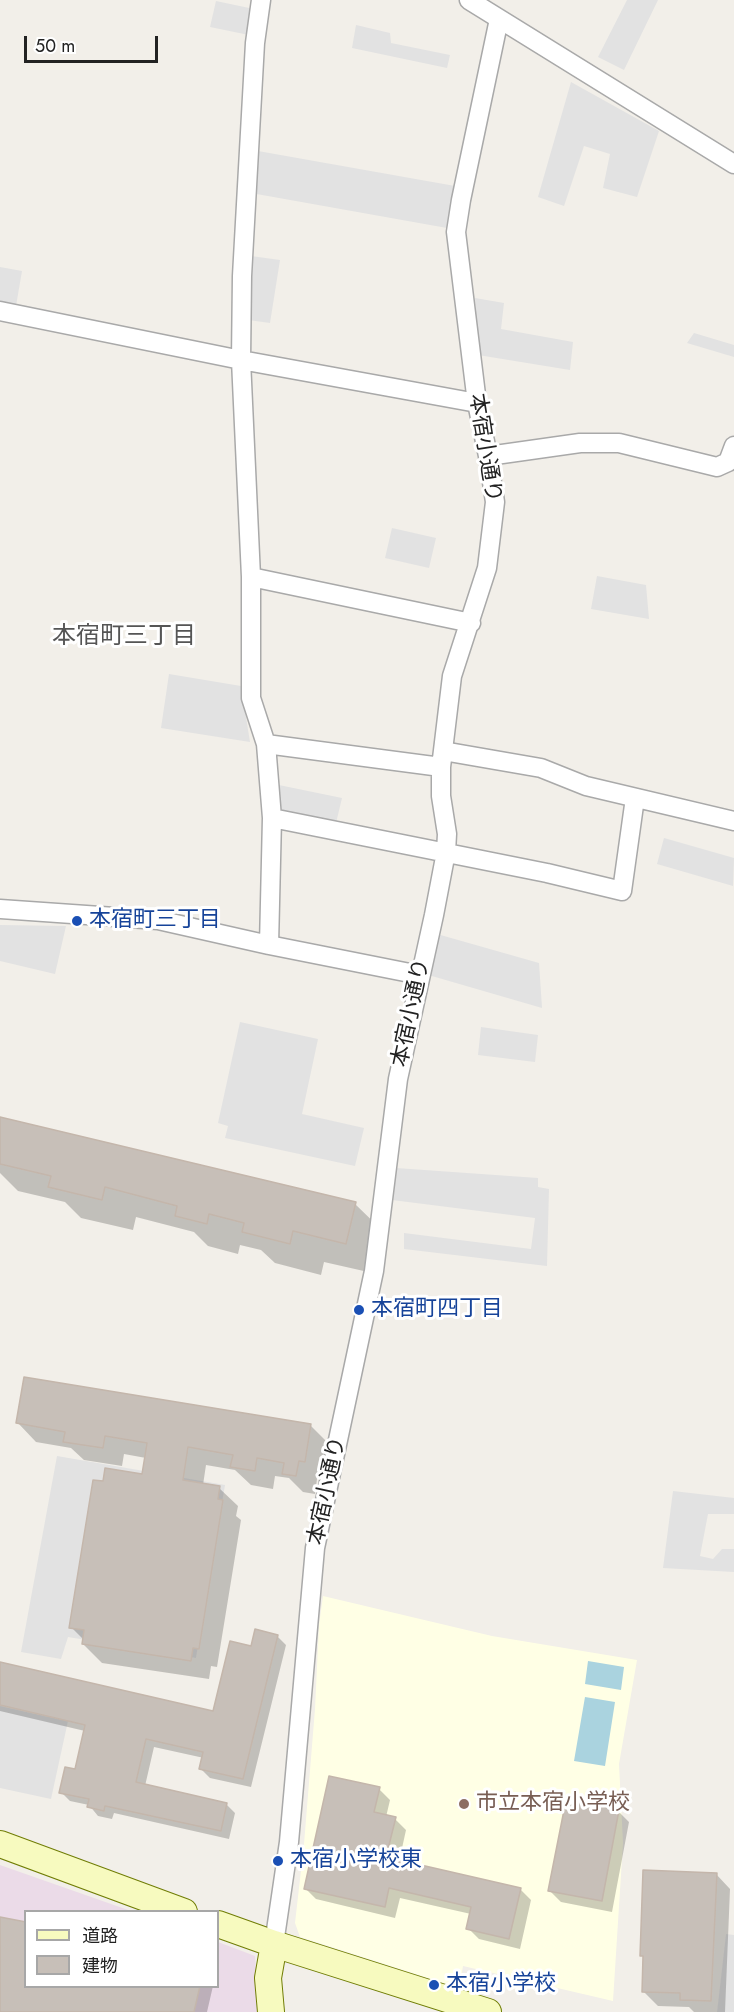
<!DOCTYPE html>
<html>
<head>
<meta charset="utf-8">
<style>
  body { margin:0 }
  #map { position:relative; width:734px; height:2012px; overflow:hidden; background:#f2efe9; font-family:Jost,"Noto Sans JP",sans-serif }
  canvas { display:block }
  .legend { position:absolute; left:24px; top:1910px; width:195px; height:78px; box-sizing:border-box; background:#fff; border:2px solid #a7a7a7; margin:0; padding:8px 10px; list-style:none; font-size:18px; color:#222 }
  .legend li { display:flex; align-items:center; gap:12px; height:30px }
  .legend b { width:30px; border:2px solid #a7a7a7 }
  .scale { position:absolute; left:24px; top:36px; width:134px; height:27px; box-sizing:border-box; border:3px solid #222; border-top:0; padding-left:8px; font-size:18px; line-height:21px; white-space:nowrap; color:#222; -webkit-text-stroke:4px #fff; paint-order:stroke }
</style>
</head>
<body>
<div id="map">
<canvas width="734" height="2012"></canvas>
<ul class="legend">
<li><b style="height:8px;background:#f7fabf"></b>道路</li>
<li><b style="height:16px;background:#c7bfb8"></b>建物</li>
</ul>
<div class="scale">50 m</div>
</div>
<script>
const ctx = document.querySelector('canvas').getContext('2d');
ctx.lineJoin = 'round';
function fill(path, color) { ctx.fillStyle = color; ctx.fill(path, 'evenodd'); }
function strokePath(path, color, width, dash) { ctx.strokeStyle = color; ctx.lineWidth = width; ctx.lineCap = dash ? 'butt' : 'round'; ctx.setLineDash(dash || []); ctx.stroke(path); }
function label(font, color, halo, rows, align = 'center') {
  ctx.font = font + ' Jost,"Noto Sans JP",sans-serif'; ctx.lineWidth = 6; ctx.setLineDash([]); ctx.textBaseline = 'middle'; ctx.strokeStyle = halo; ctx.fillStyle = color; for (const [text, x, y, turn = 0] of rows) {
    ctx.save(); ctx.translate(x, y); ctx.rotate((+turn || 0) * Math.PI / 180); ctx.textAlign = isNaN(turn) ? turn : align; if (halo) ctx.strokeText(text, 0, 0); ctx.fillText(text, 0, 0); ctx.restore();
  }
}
fill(new Path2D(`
  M0,1865L131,1911L26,1912V1986H218V1942L255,1956L259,2012H0Z`), '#ebdbe8');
fill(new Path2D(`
  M323,1596L492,1636L637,1660L619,1764L623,1843L613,2001L463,1966L459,1988L300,1937L295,1923L304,1844L315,1709L319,1625Z`), '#ffffe5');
fill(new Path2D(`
  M627,0H658L624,70L598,57Z
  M216,1L254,9L249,35L210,27Z
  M356,25L390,33L391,43L450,55L447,68L352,48Z
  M571,82L659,131L637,197L603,188L610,154L584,146L564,206L538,197Z
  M258,151L455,186L447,228L251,193Z
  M251,256L280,260L270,323L241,319Z
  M0,267L22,271L16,306L0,303Z
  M475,298L504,303L501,329L573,342L570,370L478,355Z
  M694,333L734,345V357L687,343Z
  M392,528L436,538L429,568L385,558Z
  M597,576L646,585L649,619L591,609Z
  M169,674L241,686L250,742L161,728Z
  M274,784L342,798L336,823L278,812Z
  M664,838L734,858L733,886L657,864Z
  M0,925L66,926L55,974L0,961Z
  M437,934L539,963L542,1008L425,974Z
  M240,1022L318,1039L302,1114L364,1128L355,1166L225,1138L228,1126L218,1123Z
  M481,1027L538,1035L535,1062L478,1055Z
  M396,1168L538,1178V1187L549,1189L547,1266L404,1249V1233L531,1249L535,1218L392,1200Z
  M57,1456L225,1485L196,1658L68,1637L61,1659L21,1652Z
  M673,1491L734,1498V1514H708L700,1556L713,1559L722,1549H734V1572L663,1568Z
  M0,1706L68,1721L51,1799L0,1788Z
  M726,1934L734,1935V2012H717Z`), '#e2e2e2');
fill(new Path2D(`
  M588,1661L624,1667L621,1690L585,1684Z
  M585,1697L615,1702L605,1766L574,1761Z`), '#aad3df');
fill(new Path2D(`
  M0,1118L355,1204L387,1235L377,1274L324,1262L321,1275L275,1263L261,1250L240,1245L238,1254L208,1246L194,1232L136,1217L133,1230L81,1218L65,1202L18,1191L0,1173Z
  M18,1423L311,1426L329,1444L324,1480L317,1479L315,1494L303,1492L289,1478L275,1476L273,1489L251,1485L235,1470L206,1465L203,1485L219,1488L238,1506L236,1516L241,1520L217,1667L211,1666L209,1679L102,1663L83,1644L84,1640L71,1627L105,1483L143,1475L146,1458L124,1454L122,1466L84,1460L71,1448L36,1442Z
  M277,1636L286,1645L251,1787L210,1778L201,1769L204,1758L154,1747L145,1786L226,1804L235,1813L229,1839L114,1813L112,1819L98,1816L89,1805L70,1801L61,1792L76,1771L85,1731L0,1711V1663L215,1713L252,1648Z
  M379,1789L390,1800L386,1817L395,1819L406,1830L399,1862L520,1889L531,1900L520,1949L479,1939L468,1928L471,1914L400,1898L395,1918L316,1899L305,1888Z
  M618,1811L629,1822L612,1912L561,1902L550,1891Z
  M716,1874L730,1889L725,2012H694L689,2007L658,2006L643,1991L645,1958L642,1955Z
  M0,1918L26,1986H213L207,2012H0Z`), '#0003');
const building = new Path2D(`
  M0,1117L356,1202L346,1244L293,1231L290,1244L242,1232L244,1223L209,1214L207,1224L175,1216L177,1206L105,1187L102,1200L48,1187L51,1176L0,1164Z
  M24,1377L311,1424L305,1462L299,1461L296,1476L282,1474L284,1463L257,1458L255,1471L230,1467L233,1455L188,1447L183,1480L220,1486L218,1499L223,1500L199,1649L193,1648L191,1661L82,1644L84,1630L69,1628L93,1480L103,1481L105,1468L142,1474L147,1443L105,1436L103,1448L63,1442L65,1432L16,1423Z
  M255,1629L278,1635L243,1779L199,1769L203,1752L146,1739L136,1782L227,1803L221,1831L105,1806L104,1811L87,1807L89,1799L59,1793L65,1767L75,1769L85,1725L0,1705V1662L213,1711L230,1641L251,1646Z
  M329,1776L380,1787L374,1812L396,1817L386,1857L521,1888L509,1939L466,1929L471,1907L389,1888L385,1907L304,1889Z
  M566,1800L619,1810L602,1901L548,1891Z
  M643,1870L717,1873L711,2001L680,2000V1993L642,1992L643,1956H640Z
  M0,1917L26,1922V1986H200L194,2012H0Z`);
fill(building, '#c7bfb8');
strokePath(building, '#c4b6ab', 1.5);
const street = new Path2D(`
  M261,0L255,43L242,276L241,360L251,577V698L266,744L272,818L269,945
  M469,0L734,164
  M0,311L241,360L477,403
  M488,456L580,443H619L717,467L728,462L734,446
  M251,577L471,623
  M266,744L441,767
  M443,751L541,768L586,786L734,821
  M272,818L547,873L622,891L635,798
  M0,909L158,920L269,945L420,975
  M274,1944L289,1842L315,1548L374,1271L398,1079L434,915L446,852L447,834L441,796V767L452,676L487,568L495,502L488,456L477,403L456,232L461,200L499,19`);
const secondary = new Path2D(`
  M0,1844L184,1912
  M218,1924L274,1944L488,2012
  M271,2012L268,1978L274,1944`);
strokePath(street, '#a9a9a9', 21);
strokePath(secondary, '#707d05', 28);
strokePath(street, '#fff', 18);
strokePath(secondary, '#f7fabf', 26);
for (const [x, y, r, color] of [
  [77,921,6,"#1a4fb4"],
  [359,1310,6,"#1a4fb4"],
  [464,1804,6,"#8d6e63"],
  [278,1861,6,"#1a4fb4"],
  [434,1985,6,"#1a4fb4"]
]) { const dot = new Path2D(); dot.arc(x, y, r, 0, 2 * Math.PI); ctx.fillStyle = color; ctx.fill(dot); strokePath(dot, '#fff', 2); }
label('22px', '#222', '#fff', [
  ["本宿小通り",484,448,81],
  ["本宿小通り",412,1013,-78],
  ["本宿小通り",328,1491,-78]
]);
label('22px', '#164399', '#fff', [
  ["本宿町三丁目",89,921],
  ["本宿町四丁目",371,1310],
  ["本宿小学校東",290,1861],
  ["本宿小学校",446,1985]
], 'left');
label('22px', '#785e54', '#fff', [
  ["市立本宿小学校",476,1804]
], 'left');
label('24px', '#555', '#fff', [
  ["本宿町三丁目",124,637]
]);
</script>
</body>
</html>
